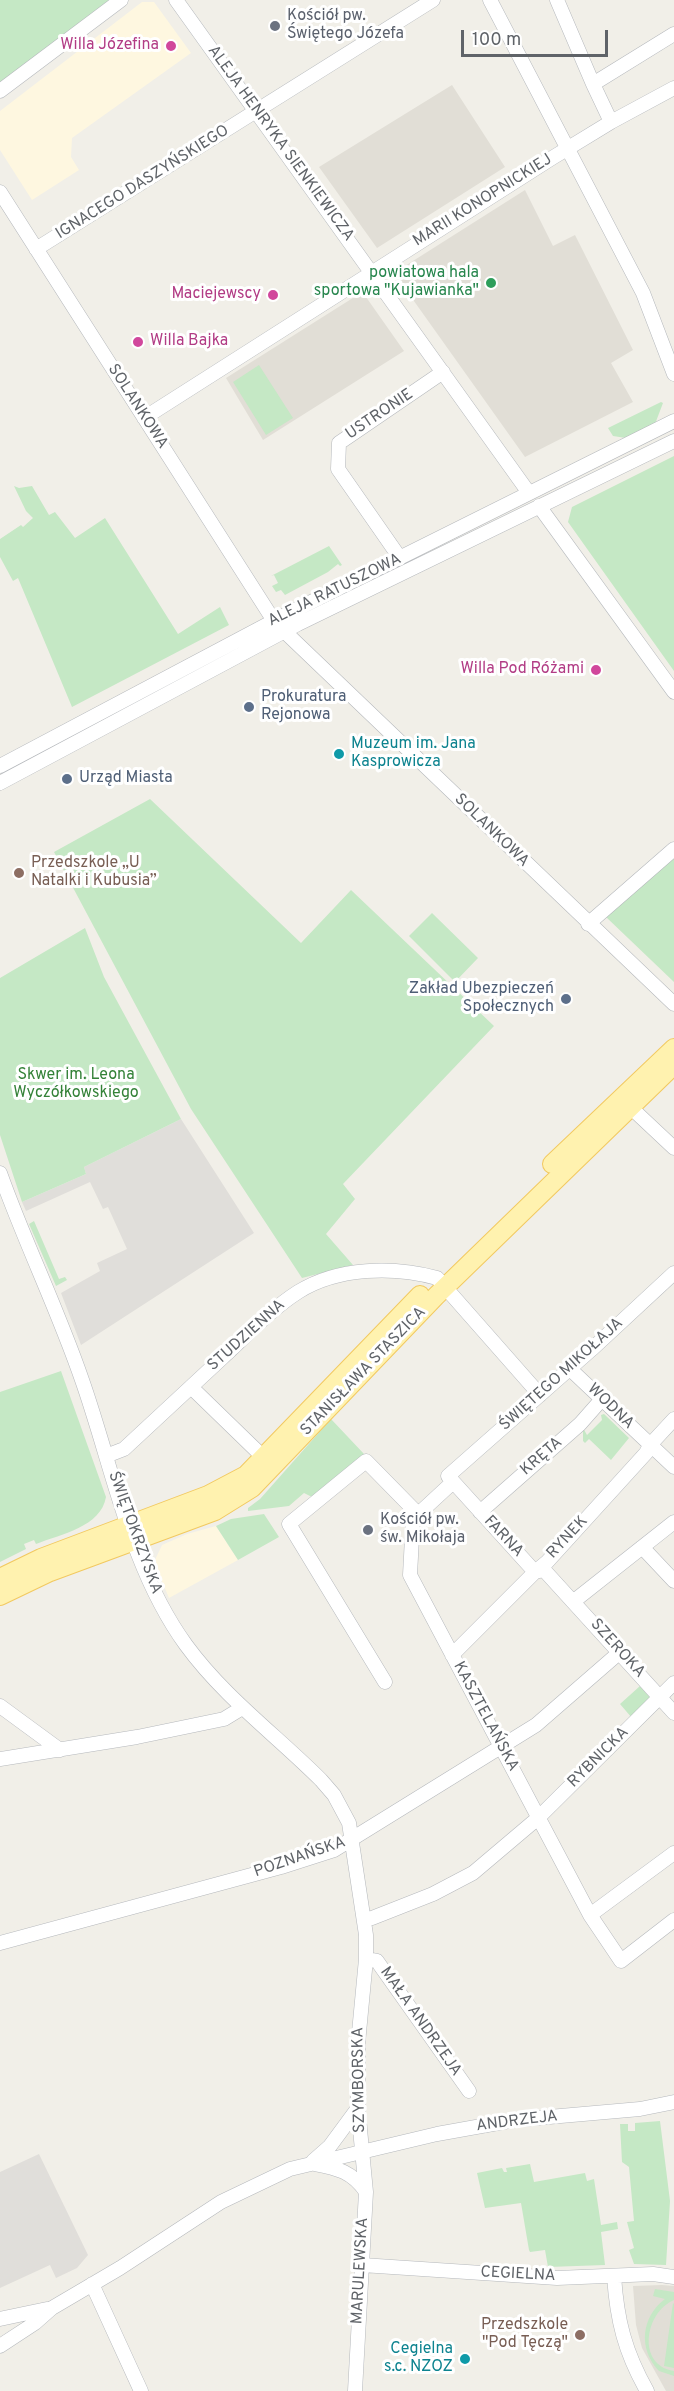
<!DOCTYPE html>
<html>
<head>
<meta charset="utf-8">
<style>
  body { margin:0 }
  #map { position:relative; width:674px; height:2391px; overflow:hidden; background:#f1efe8; font-family:Overpass,sans-serif }
  canvas { display:block }
  .scale { position:absolute; left:461px; top:30px; width:147px; height:27px; box-sizing:border-box; border:3px solid #5f6368; border-top:0; padding-left:8px; font-size:18px; line-height:21px; white-space:nowrap; color:#5f6368; -webkit-text-stroke:4px #fff; paint-order:stroke }
</style>
</head>
<body>
<div id="map">
<canvas width="674" height="2391"></canvas>
<div class="scale">100 m</div>
</div>
<script>
const ctx = document.querySelector('canvas').getContext('2d');
ctx.lineJoin = 'round';
function fill(path, color) { ctx.fillStyle = color; ctx.fill(path, 'evenodd'); }
function strokePath(path, color, width, dash) { ctx.strokeStyle = color; ctx.lineWidth = width; ctx.lineCap = dash ? 'butt' : 'round'; ctx.setLineDash(dash || []); ctx.stroke(path); }
function label(font, color, halo, rows, align = 'center') {
  ctx.font = font + ' Overpass,sans-serif'; ctx.lineWidth = 6; ctx.setLineDash([]); ctx.textBaseline = 'middle'; ctx.strokeStyle = halo; ctx.fillStyle = color; for (const [text, x, y, turn = 0] of rows) {
    ctx.save(); ctx.translate(x, y); ctx.rotate((+turn || 0) * Math.PI / 180); ctx.textAlign = isNaN(turn) ? turn : align; if (halo) ctx.strokeText(text, 0, 0); ctx.fillText(text, 0, 0); ctx.restore();
  }
}
fill(new Path2D(`
  M142,2H154L191,53L72,138L71,157L79,170L32,200L0,150V111Z
  M216,1526L238,1560L169,1598L154,1562L162,1545L187,1534Z`), '#fef7e0');
fill(new Path2D(`
  M181,1119L254,1233L81,1345L61,1293L100,1271L97,1263L127,1249L108,1207L103,1209L90,1182L26,1211L22,1202L86,1174L84,1167Z
  M39,2154L88,2255L77,2268L56,2278L50,2265L0,2288V2172Z`), '#e0deda');
fill(new Path2D(`
  M452,85L505,167L377,248L319,167Z
  M525,190L553,246L575,235L633,350L611,363L633,402L525,457L394,273Z
  M361,295L366,297L404,351L263,440L226,378L356,296Z
  M662,2285L674,2286V2391H666L642,2348L636,2325L633,2286Z`), '#e1ded6');
fill(new Path2D(`
  M0,0H111L0,83Z
  M259,365L293,418L266,435L233,382Z
  M661,402L663,403L655,424L626,438L613,436L608,428Z
  M674,456V671L568,522L572,507Z
  M14,486L19,488L32,486L49,515L55,512L75,538L105,518L178,634L220,607L229,625L72,707L18,578L13,581L0,557V539L21,525L23,527L33,518L26,511Z
  M329,546L342,565L340,566L338,564L328,572L285,595L281,590L276,592L272,586L278,583L274,575L271,576Z
  M150,799L301,943L351,890L494,1026L343,1184L355,1199L326,1234L353,1265L302,1278L191,1109L54,852Z
  M674,856V982L606,917Z
  M432,913L478,958L455,982L409,936Z
  M85,928L104,977L181,1119L84,1167L86,1174L22,1202L0,1135V978Z
  M34,1221L59,1279L65,1277L67,1280L56,1286L29,1224Z
  M61,1371L106,1497C101,1527 61,1534 36,1544L34,1540L24,1544L26,1549L0,1562V1392Z
  M604,1414L629,1438L611,1460L589,1439L585,1443L583,1441V1428L587,1435L602,1420L601,1415Z
  M331,1419L365,1455L312,1497L304,1493L289,1506L248,1511V1508L260,1499Z
  M264,1514L279,1537L238,1560L216,1526L231,1519Z
  M640,1686L652,1700L632,1718L620,1704Z
  M660,2121L670,2201L666,2265L634,2264L629,2250L634,2248L627,2222L634,2221L629,2167L622,2162L620,2124H628V2131H635V2123Z
  M530,2164L534,2182L585,2173L587,2181L594,2179L601,2225L617,2222L618,2229L601,2232L605,2265L548,2267L545,2250L530,2252L529,2250L521,2203L485,2208L477,2173L502,2168L504,2172H507L506,2168Z
  M655,2289L674,2292V2300C645,2312 636,2365 674,2371V2376L659,2371C638,2349 641,2317 665,2299L653,2296Z
  M673,2303L674,2304V2368L664,2366Z`), '#c5e8c5');
const minor = new Path2D(`
  M176,0L529,493
  M490,0L643,293L674,374
  M557,0L593,84
  M0,91L121,0
  M611,122L593,84L674,34
  M0,192L274,621
  M36,249L433,0
  M144,418L552,158L611,122L674,88
  M539,506L674,692
  M400,558L338,469L339,443L443,372
  M284,631L674,1004
  M0,766L289,613L674,421
  M0,783L298,624L674,441
  M588,924L674,849
  M625,1102L674,1148
  M0,1173C25,1243 58,1310 82,1380C113,1468 130,1568 186,1645C224,1697 276,1735 321,1780L334,1795L349,1823L366,1935V1959L358,2043V2108L366,2192L355,2391
  M570,1369L674,1467
  M191,1387L258,1452
  M106,1456L124,1449C156,1419 189,1389 222,1358C246,1336 270,1310 298,1292C338,1267 393,1266 437,1278L540,1395
  M453,1482L413,1519L410,1575L590,1915L621,1961L674,1920
  M480,1512L580,1424L602,1399
  M642,1547L674,1581
  M535,1572L448,1476L592,1349L674,1273
  M535,1572L544,1570L674,1713
  M574,1601L674,1522
  M452,1655L535,1572L547,1562L646,1453L650,1445L674,1419
  M385,1682L289,1524L366,1461L418,1514
  M0,1706L60,1750
  M0,1759L137,1737L224,1719L242,1708
  M590,1915L674,1853
  M365,1919L372,1918L433,1894L473,1873L538,1818L674,1683
  M0,1943L281,1867L334,1850L536,1725L620,1652
  M366,1959L377,1961L469,2091
  M313,2161L330,2146L358,2108
  M315,2164C337,2168 353,2172 366,2192
  M362,2265L557,2278L653,2274L674,2277
  M614,2276C617,2321 625,2352 647,2391
  M92,2284L141,2391
  M0,2319L47,2309
  M0,2346L35,2323L52,2308L120,2268L221,2202L290,2169L437,2134L515,2120L640,2109L674,2102`);
const major = new Path2D(`
  M552,1164L674,1048
  M0,1578L41,1558L208,1495L246,1475L420,1295
  M0,1596L50,1572L215,1511L252,1488L436,1296L674,1065`);
strokePath(minor, '#b5b8bc', 15);
strokePath(major, '#f2c960', 20);
strokePath(minor, '#fff', 14);
strokePath(major, '#fff2af', 18);
for (const [x, y, r, color] of [
  [275,26,6,"#6b7280"],
  [171,46,6,"#d1479c"],
  [491,283,6,"#2e9e5b"],
  [273,295,6,"#d1479c"],
  [138,342,6,"#d1479c"],
  [596,670,6,"#d1479c"],
  [249,707,6,"#5c6f8a"],
  [339,754,6,"#0f9aa8"],
  [67,779,6,"#5c6f8a"],
  [19,873,6,"#8d6e63"],
  [566,999,6,"#5c6f8a"],
  [368,1530,6,"#6b7280"],
  [580,2335,6,"#8d6e63"],
  [465,2359,6,"#0f9aa8"]
]) { const dot = new Path2D(); dot.arc(x, y, r, 0, 2 * Math.PI); ctx.fillStyle = color; ctx.fill(dot); strokePath(dot, '#fff', 2); }
label('16px', '#5b616d', '#fff', [
  ["Kościół pw.",287,17],
  ["Świętego Józefa",287,35],
  ["Kościół pw.",380,1521],
  ["św. Mikołaja",380,1539]
], 'left');
label('16px', '#b23c85', '#fff', [
  ["Willa Józefina",159,46],
  ["Maciejewscy",261,295],
  ["Willa Bajka",150,342,"left"],
  ["Willa Pod Różami",584,670]
], 'right');
label('16px', '#5f6368', '#fff', [
  ["ALEJA HENRYKA SIENKIEWICZA",280,144,54],
  ["IGNACEGO DASZYŃSKIEGO",143,183,-32],
  ["MARII KONOPNICKIEJ",483,201,-32],
  ["SOLANKOWA",137,407,57],
  ["USTRONIE",380,415,-34],
  ["ALEJA RATUSZOWA",335,591,-26],
  ["SOLANKOWA",491,831,44],
  ["STUDZIENNA",247,1336,-42],
  ["STANISŁAWA STASZICA",364,1372,-46],
  ["ŚWIĘTEGO MIKOŁAJA",562,1375,-42],
  ["WODNA",610,1407,44],
  ["KRĘTA",542,1457,-41],
  ["ŚWIĘTOKRZYSKA",134,1533,70],
  ["FARNA",503,1537,47],
  ["RYNEK",568,1538,-47],
  ["SZEROKA",617,1649,48],
  ["KASZTELAŃSKA",485,1717,62],
  ["RYBNICKA",599,1758,-45],
  ["POZNAŃSKA",300,1858,-19],
  ["MAŁA ANDRZEJA",420,2022,55],
  ["SZYMBORSKA",360,2080,-91],
  ["ANDRZEJA",517,2122,-7],
  ["MARULEWSKA",361,2271,-87],
  ["CEGIELNA",518,2275,3]
]);
label('16px', '#27864d', '#fff', [
  ["powiatowa hala",479,274],
  ["sportowa \"Kujawianka\"",479,292]
], 'right');
label('16px', '#4e5e75', '#fff', [
  ["Prokuratura",261,698],
  ["Rejonowa",261,716],
  ["Urząd Miasta",79,779],
  ["Zakład Ubezpieczeń",554,990,"right"],
  ["Społecznych",554,1008,"right"]
], 'left');
label('16px', '#0d838f', '#fff', [
  ["Muzeum im. Jana",351,745],
  ["Kasprowicza",351,763],
  ["Cegielna",453,2350,"right"],
  ["s.c. NZOZ",453,2368,"right"]
], 'left');
label('16px', '#785e54', '#fff', [
  ["Przedszkole „U",31,864],
  ["Natalki i Kubusia”",31,882],
  ["Przedszkole",568,2326,"right"],
  ["\"Pod Tęczą\"",568,2344,"right"]
], 'left');
label('16px', '#348238', '#fff', [
  ["Skwer im. Leona",76,1076],
  ["Wyczółkowskiego",76,1094]
]);
</script>
</body>
</html>
